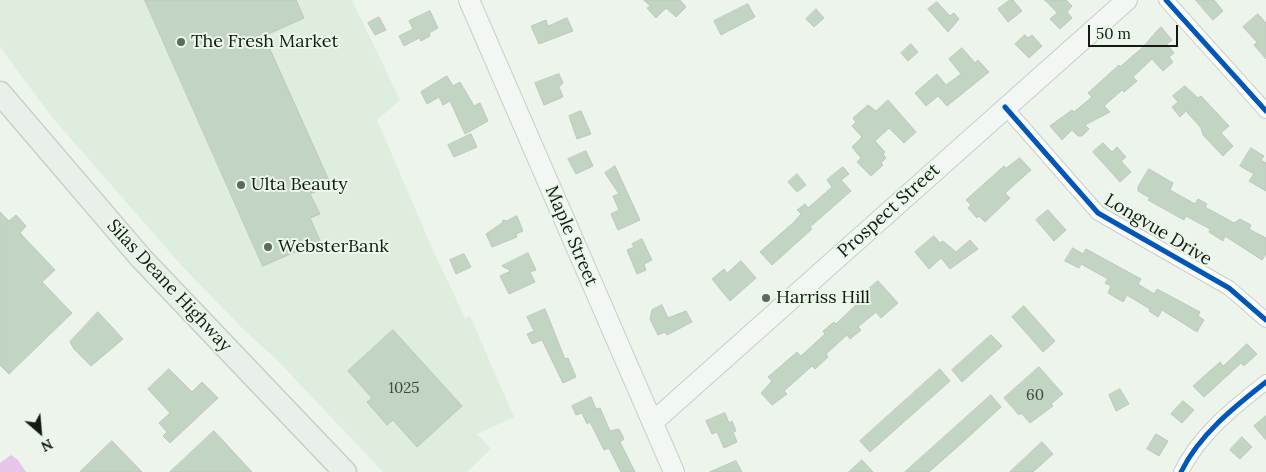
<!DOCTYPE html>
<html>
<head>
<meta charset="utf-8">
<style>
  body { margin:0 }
  #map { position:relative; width:1266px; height:472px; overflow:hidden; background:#ecf4ec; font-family:Lora,serif }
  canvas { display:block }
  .north { position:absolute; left:15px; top:407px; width:50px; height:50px; -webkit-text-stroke:4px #e9f8e9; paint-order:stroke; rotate:153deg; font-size:14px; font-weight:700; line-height:20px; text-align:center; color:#141914 }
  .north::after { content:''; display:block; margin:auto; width:18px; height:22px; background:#141914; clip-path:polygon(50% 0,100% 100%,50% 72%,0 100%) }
  .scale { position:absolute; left:1088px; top:25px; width:90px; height:22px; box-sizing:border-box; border:2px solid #141914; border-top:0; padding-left:6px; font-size:15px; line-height:18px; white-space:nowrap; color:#141914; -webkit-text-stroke:4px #e9f8e9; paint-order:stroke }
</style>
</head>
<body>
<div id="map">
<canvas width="1266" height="472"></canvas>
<div class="north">N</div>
<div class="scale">50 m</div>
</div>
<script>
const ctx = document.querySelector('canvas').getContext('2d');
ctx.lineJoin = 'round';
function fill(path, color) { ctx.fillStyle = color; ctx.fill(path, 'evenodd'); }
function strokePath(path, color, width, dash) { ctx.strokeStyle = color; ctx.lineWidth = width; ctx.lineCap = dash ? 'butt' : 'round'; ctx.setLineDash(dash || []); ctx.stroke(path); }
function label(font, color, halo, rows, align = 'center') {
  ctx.font = font + ' Lora,serif'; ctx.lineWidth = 4; ctx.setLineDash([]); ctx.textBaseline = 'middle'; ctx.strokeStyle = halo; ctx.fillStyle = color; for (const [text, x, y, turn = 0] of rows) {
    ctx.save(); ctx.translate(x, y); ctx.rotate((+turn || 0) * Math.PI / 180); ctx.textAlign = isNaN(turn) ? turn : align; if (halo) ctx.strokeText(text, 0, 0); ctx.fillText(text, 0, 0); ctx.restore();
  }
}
fill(new Path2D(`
  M0,0H352L400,100L377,120L432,248L465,318L470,316L514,417L477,434L491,449L467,472H383L277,360L244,330L181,265L51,116L0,47Z`), '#deedde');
fill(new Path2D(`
  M11,455L18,460L26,472H0V463Z`), '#e7c4e9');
const building = new Path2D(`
  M145,0H296L304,18L264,36L331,185L310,194L320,214L310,218L320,241L263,266Z
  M644,0H680L686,7L676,17L666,8L656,18L647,8L650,6Z
  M1010,0H1013L1022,11L1008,22L998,9Z
  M1045,0H1066L1072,6L1067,12L1072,18L1060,29L1050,19L1057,13Z
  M1196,0H1214L1223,11L1213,20Z
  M937,2L950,16L954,13L959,19L948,32L928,9Z
  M748,4L755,17L721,35L714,21Z
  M816,9L824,18L814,27L806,19Z
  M430,11L438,28L429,33L430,36L421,41L419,38L404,46L399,36L413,29L409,21Z
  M1258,14L1266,23V59L1254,45L1257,42L1243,27Z
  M379,17L386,30L375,35L368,23Z
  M567,18L573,31L539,44L531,26L546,20L548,26Z
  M1161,27L1172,40L1167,44L1174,53L1169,57L1173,62L1163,71L1152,59L1133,77L1137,81L1124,92L1122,90L1104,106L1110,112L1085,125L1089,129L1082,136H1078L1072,130L1062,140L1050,126L1072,110L1074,112L1092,97L1088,93L1119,65L1120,67L1142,48Z
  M1025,35L1028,38L1032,35L1042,46L1029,58L1015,44Z
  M911,44L918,52L908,61L901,53Z
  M962,48L975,63L978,60L989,72L947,106L938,96L926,106L915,93L937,74L946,85L961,74L949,59Z
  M559,74L563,83L559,87L563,97L544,105L535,83Z
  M447,76L453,86L460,82L474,106L480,103L488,121L465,134L450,101L443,105L439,97L427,104L421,92Z
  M1185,86L1198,98L1201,96L1229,126L1221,133L1233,146L1223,156L1203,135L1201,128L1186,111L1180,117L1172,107L1178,102L1173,96Z
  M888,100L916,132L904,143L889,128L875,141L885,152L883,154L886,158L881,163L883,165L871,176L857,162L861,158L852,147L862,137L852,126L856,122L853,118L868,105L876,111Z
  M581,111L591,134L577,139L569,116Z
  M471,134L477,147L454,157L448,145Z
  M1103,143L1112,152L1117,147L1126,157L1121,161L1131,172L1120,182L1093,152Z
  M1251,148L1264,156L1261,160L1266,163V191L1249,181L1254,174L1240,166Z
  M586,151L593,166L576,174L568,159Z
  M1020,158L1031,170L1005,193L1010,198L985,222L979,216L977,218L968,208L971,205L966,200L1004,166L1006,168Z
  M615,166L640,220L618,230L611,214L619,210L613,196L619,194L605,173Z
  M843,167L849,174L841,180L851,191L810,227L812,229L772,265L760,252L794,222L801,214L797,210L805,204L808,208L832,187L827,180Z
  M1149,169L1173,183L1170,190L1195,204L1198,199L1207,204L1205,207L1234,223L1240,219L1251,225L1249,229L1266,238V254L1262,260L1225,236L1223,241L1209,232L1210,229L1186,216L1184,220L1148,200L1150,198L1138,191V187Z
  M797,174L806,185L797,192L788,182Z
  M1048,210L1066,230L1054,241L1036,220Z
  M0,212L9,221L16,215L26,226L20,233L55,270L42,282L72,313L9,374L0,365Z
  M517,216L523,231L516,234L517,237L492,247L486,234L502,223L503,220L506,221Z
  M934,236L940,243L943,241L956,252L970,240L978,249L950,269L941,258L929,269L915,252Z
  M642,239L652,260L644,264L646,270L637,274L627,250L634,247L632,244Z
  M1073,248L1083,254L1086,249L1141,279L1138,284L1154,294L1157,289L1200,312L1198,316L1204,320L1197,332L1162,310L1158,317L1149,311L1150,309L1127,295L1123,302L1108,293L1111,286L1105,283L1108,279L1081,264L1079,268L1065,261Z
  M528,253L536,270L530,272L535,282L509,294L500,276L511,271L502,266Z
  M464,254L471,267L456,274L450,260Z
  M741,261L756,278L730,301L712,279L724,269L727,273Z
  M878,281L898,303L881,318L876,312L858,327L861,330L850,339L847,335L826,354L828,357L815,369L812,366L784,391L787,394L772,405L761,393L772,381L768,377L797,352L801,356L825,334L823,331L834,322L836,324L857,304L854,301Z
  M662,305L668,318L686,311L692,322L667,335L665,332L658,335L650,319L652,310Z
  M1024,306L1055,341L1043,352L1012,317Z
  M545,309L565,359L568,358L576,377L563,383L542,340L532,344L527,334L534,331L527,317Z
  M98,312L123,339L91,366L74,349L70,342Z
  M393,330L462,406L417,447L393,420L387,425L367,402L372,398L348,371Z
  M991,335L1002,346L962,382L952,370Z
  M1247,344L1257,354L1244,366L1241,363L1204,397L1193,386L1220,362L1223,366Z
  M1039,367L1063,394L1051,404L1053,406L1030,423L1021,413L1019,415L1004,398Z
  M169,369L192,392L202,382L218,398L170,443L163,436L167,432L159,423L170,413L148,389Z
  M940,369L950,381L870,452L860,441Z
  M1120,389L1129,404L1116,411L1109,395Z
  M991,395L1001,407L963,442L929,472H905Z
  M591,397L596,409L600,408L610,431L619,429L624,439L620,442L635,472H621L609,448L604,450L590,422L587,424L582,413L576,415L572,406Z
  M1183,401L1194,410L1182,423L1171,414Z
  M725,413L729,423L732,421L736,431L733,432L737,442L724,448L717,432L712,434L706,421Z
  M1266,416V440L1254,426Z
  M214,431L252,472H170Z
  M1156,434L1168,441L1159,456L1147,449Z
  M1242,437L1252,447L1240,459L1230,450Z
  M112,441L142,472H80Z
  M1042,442L1053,454L1033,472H1010Z
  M862,460L873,472H849Z
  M736,461L742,472H710Z`);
fill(building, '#c2d5c3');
strokePath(building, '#bfc6bf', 1);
const street = new Path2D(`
  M1166,0L1266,111
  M1005,107L1098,213L1229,288L1266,320
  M1181,472C1199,435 1234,407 1266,382`);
const secondary = new Path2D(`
  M469,0L674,472
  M653,422L1127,0`);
const primary = new Path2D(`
  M0,93L141,258L345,472`);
strokePath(street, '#c8cec8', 16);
strokePath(secondary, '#c8cec8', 22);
strokePath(primary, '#c9cdc9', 25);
strokePath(street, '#fcfdfc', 14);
strokePath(secondary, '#f3f7f3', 20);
strokePath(primary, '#e9f0e9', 22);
strokePath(new Path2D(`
  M1166,0L1266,111
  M1005,107L1098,213L1229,288L1266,320
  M1181,472C1199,435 1234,407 1266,382`), '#0057b8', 5);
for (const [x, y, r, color] of [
  [181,42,5,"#606660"],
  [241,185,5,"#606660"],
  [268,247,5,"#606660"],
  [766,298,5,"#606660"]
]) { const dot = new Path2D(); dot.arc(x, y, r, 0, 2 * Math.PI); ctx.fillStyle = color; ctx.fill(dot); strokePath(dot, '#e9f8e9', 2); }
label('15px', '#404840', null, [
  ["1025",404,389],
  ["60",1035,396]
]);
label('18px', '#141914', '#e9f8e9', [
  ["The Fresh Market",191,42],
  ["Ulta Beauty",251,185],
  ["WebsterBank",278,247],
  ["Harriss Hill",776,298]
], 'left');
label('18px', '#141914', '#e9f8e9', [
  ["Prospect Street",889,211,-42],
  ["Longvue Drive",1158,230,31],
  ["Maple Street",571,236,67],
  ["Silas Deane Highway",169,286,47]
]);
</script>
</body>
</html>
